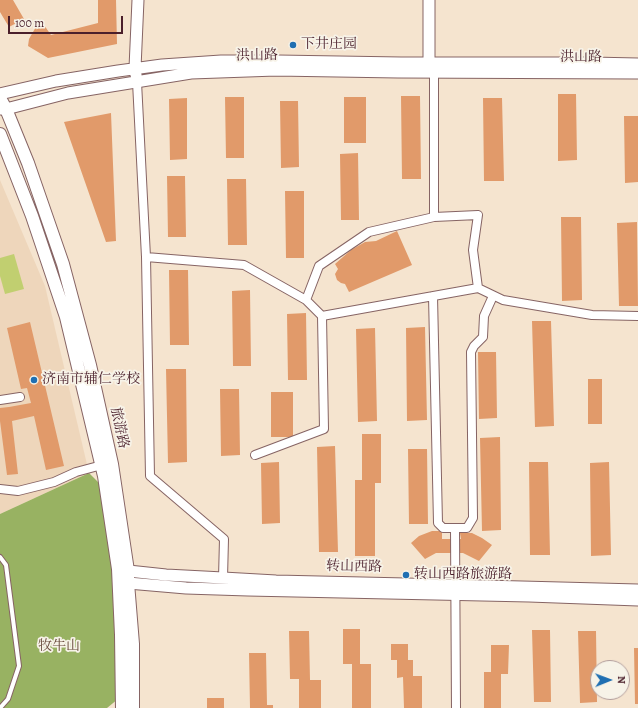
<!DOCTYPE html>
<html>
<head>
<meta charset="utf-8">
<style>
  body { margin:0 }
  #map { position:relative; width:638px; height:708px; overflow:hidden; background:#f5e4cf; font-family:Alegreya,serif }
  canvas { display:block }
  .north { position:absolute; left:590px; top:660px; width:40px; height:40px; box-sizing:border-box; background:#f7f3e8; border:1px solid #b29e9c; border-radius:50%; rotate:89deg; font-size:11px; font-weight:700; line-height:16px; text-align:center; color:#4a1f2b }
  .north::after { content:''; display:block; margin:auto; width:14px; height:18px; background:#1f6fb2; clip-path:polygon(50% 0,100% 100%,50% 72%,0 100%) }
  .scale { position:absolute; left:8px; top:16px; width:115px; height:18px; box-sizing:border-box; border:2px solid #4a1f2b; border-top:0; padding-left:5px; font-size:12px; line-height:14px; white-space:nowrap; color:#4a1f2b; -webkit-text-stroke:3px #f7f3e8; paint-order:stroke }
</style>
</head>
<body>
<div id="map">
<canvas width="638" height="708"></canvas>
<div class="north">N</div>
<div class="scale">100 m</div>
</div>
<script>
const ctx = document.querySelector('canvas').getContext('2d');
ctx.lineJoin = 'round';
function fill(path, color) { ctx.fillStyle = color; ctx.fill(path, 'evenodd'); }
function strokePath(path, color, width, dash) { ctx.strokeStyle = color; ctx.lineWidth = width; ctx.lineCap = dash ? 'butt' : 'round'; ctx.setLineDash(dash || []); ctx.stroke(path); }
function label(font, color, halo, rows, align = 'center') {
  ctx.font = font + ' Alegreya,"Noto Serif SC",serif'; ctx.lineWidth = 3.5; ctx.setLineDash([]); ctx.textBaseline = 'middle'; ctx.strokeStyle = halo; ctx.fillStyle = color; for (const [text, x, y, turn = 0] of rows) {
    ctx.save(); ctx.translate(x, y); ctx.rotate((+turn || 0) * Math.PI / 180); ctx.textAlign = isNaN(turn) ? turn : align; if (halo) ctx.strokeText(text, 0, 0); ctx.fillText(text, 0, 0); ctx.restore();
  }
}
fill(new Path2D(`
  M0,180L45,286L89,473L0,514Z`), '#eed6bb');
fill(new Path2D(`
  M14,254L24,289L5,294L0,276V258Z`), '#c1cf70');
fill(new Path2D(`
  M89,473L99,483L115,580L118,699L107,708H0V514Z`), '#98b262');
fill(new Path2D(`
  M0,0H13L24,19L9,27L0,12Z
  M98,0H116L117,44L48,58L28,46L29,39L37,25H44L51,35L98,23Z
  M558,94H576L577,160L558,161Z
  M401,96H420L421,179H402Z
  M225,97H244V158H226Z
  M344,97H366V143H344Z
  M187,98V159L170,160L169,99Z
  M483,98H502L504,181H484Z
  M280,101H298L299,167L281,168Z
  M111,113L116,241L106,242L64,122Z
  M624,116H638V182L625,183Z
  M358,153L359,220H341L340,154Z
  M167,176H185L186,237H168Z
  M227,179H246L247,245H228Z
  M285,191H304V258H286Z
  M561,217H581L582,300L562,301Z
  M637,222L638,306H619L617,223Z
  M397,231L412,265L349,292L345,284L341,283L337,280L335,274L338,269L335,264L351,250L365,242L376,241Z
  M169,270H188L189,345H170Z
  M250,290L251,366H233L232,291Z
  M306,313L307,380H288L287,314Z
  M532,321H551L554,426L535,427Z
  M30,322L64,466L46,470L34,416L12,421L18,474L7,475L0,421V408L9,407L31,403L27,388L21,389L7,328Z
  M425,327L427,420L407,421L406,328Z
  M375,328L377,421L358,422L356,329Z
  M478,352H496L497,418L479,419Z
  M166,369H186L187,462L168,463Z
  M588,379H602V424H588Z
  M220,389H239L240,455L221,456Z
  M271,392H293V437H271Z
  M362,434H381V483H375V556H355V480H362Z
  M500,437L501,530L482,531L480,438Z
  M335,446L338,552H319L317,447Z
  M408,449H427L428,524H409Z
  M279,462L280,523L262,524L261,463Z
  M529,462H548L550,555H530Z
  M609,462L611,555L591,556L590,463Z
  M432,531H442V539H461L460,533H472L482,538L492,545L479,561L463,553H436L425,559L411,543L419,536Z
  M343,629H360V664H371V708H352V664H343Z
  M532,630H550L551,702H534Z
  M289,631H309L310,680H321V708H299V679H290Z
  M578,631H596L597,702L580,703Z
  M391,644H408V660H413V676H422V708H404L403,677L397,678V660H391Z
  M491,645H509L508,674H501V708H484V672H491Z
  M634,648H638V704H635Z
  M249,653H266L267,705H273V708H250Z
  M207,698H224V708H207Z`), '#e19a6a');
const lane = new Path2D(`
  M0,557L6,565L19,666L8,699L0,708`);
const street = new Path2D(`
  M137,82L146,257L150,476L224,539L223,578
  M146,257L244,265L306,300L319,266L369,232L434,217V73
  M478,288L503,300L592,315L638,316
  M433,296L438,523L443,528H467L473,518L471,352L474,346L483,337L484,316L493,296
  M322,316L478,288L473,250L478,215L434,217
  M0,400L20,397
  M255,455L324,429L322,316L306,300
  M0,489L18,491L54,482L76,472L102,465
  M455,528L456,708`);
const secondary = new Path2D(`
  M429,0V63
  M136,75L135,68L138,0
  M0,94L56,81L118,71L162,65L221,61H278L401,63H591L638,64
  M0,109H6L68,93L191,73L276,70L398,72L638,73
  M119,570L166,575L223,578L276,581L406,584L638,590
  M119,584L128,583L186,588L248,590L529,596L638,600`);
const primary = new Path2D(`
  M0,98L6,109L28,163L63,264L90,365L112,464L128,571V583L133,644V708
  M0,134L32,216L66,317L104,476L118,569L121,635L122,708`);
strokePath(lane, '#866464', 6);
strokePath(street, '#866464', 10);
strokePath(secondary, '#866464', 13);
strokePath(primary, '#866464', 14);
strokePath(lane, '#fff', 4);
strokePath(street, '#fff', 8);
strokePath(secondary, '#fff', 11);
strokePath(primary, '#fff', 12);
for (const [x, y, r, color] of [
  [293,45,4,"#1f6fb2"],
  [34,380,4,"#1f6fb2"],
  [406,575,4,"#1f6fb2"]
]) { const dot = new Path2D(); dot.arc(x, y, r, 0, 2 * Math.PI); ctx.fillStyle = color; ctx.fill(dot); strokePath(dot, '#f7f3e8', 1.5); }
label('14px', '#4a1f2b', '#f7f3e8', [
  ["下井庄园",301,45],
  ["济南市辅仁学校",42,380],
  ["转山西路旅游路",414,575]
], 'left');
label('14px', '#4a1f2b', '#f7f3e8', [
  ["洪山路",257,56,-1],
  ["洪山路",581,58],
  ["旅游路",119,428,78],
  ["转山西路",354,567,1]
]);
label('14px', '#684b3c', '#f7f3e8', [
  ["牧牛山",59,647]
]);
</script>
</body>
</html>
